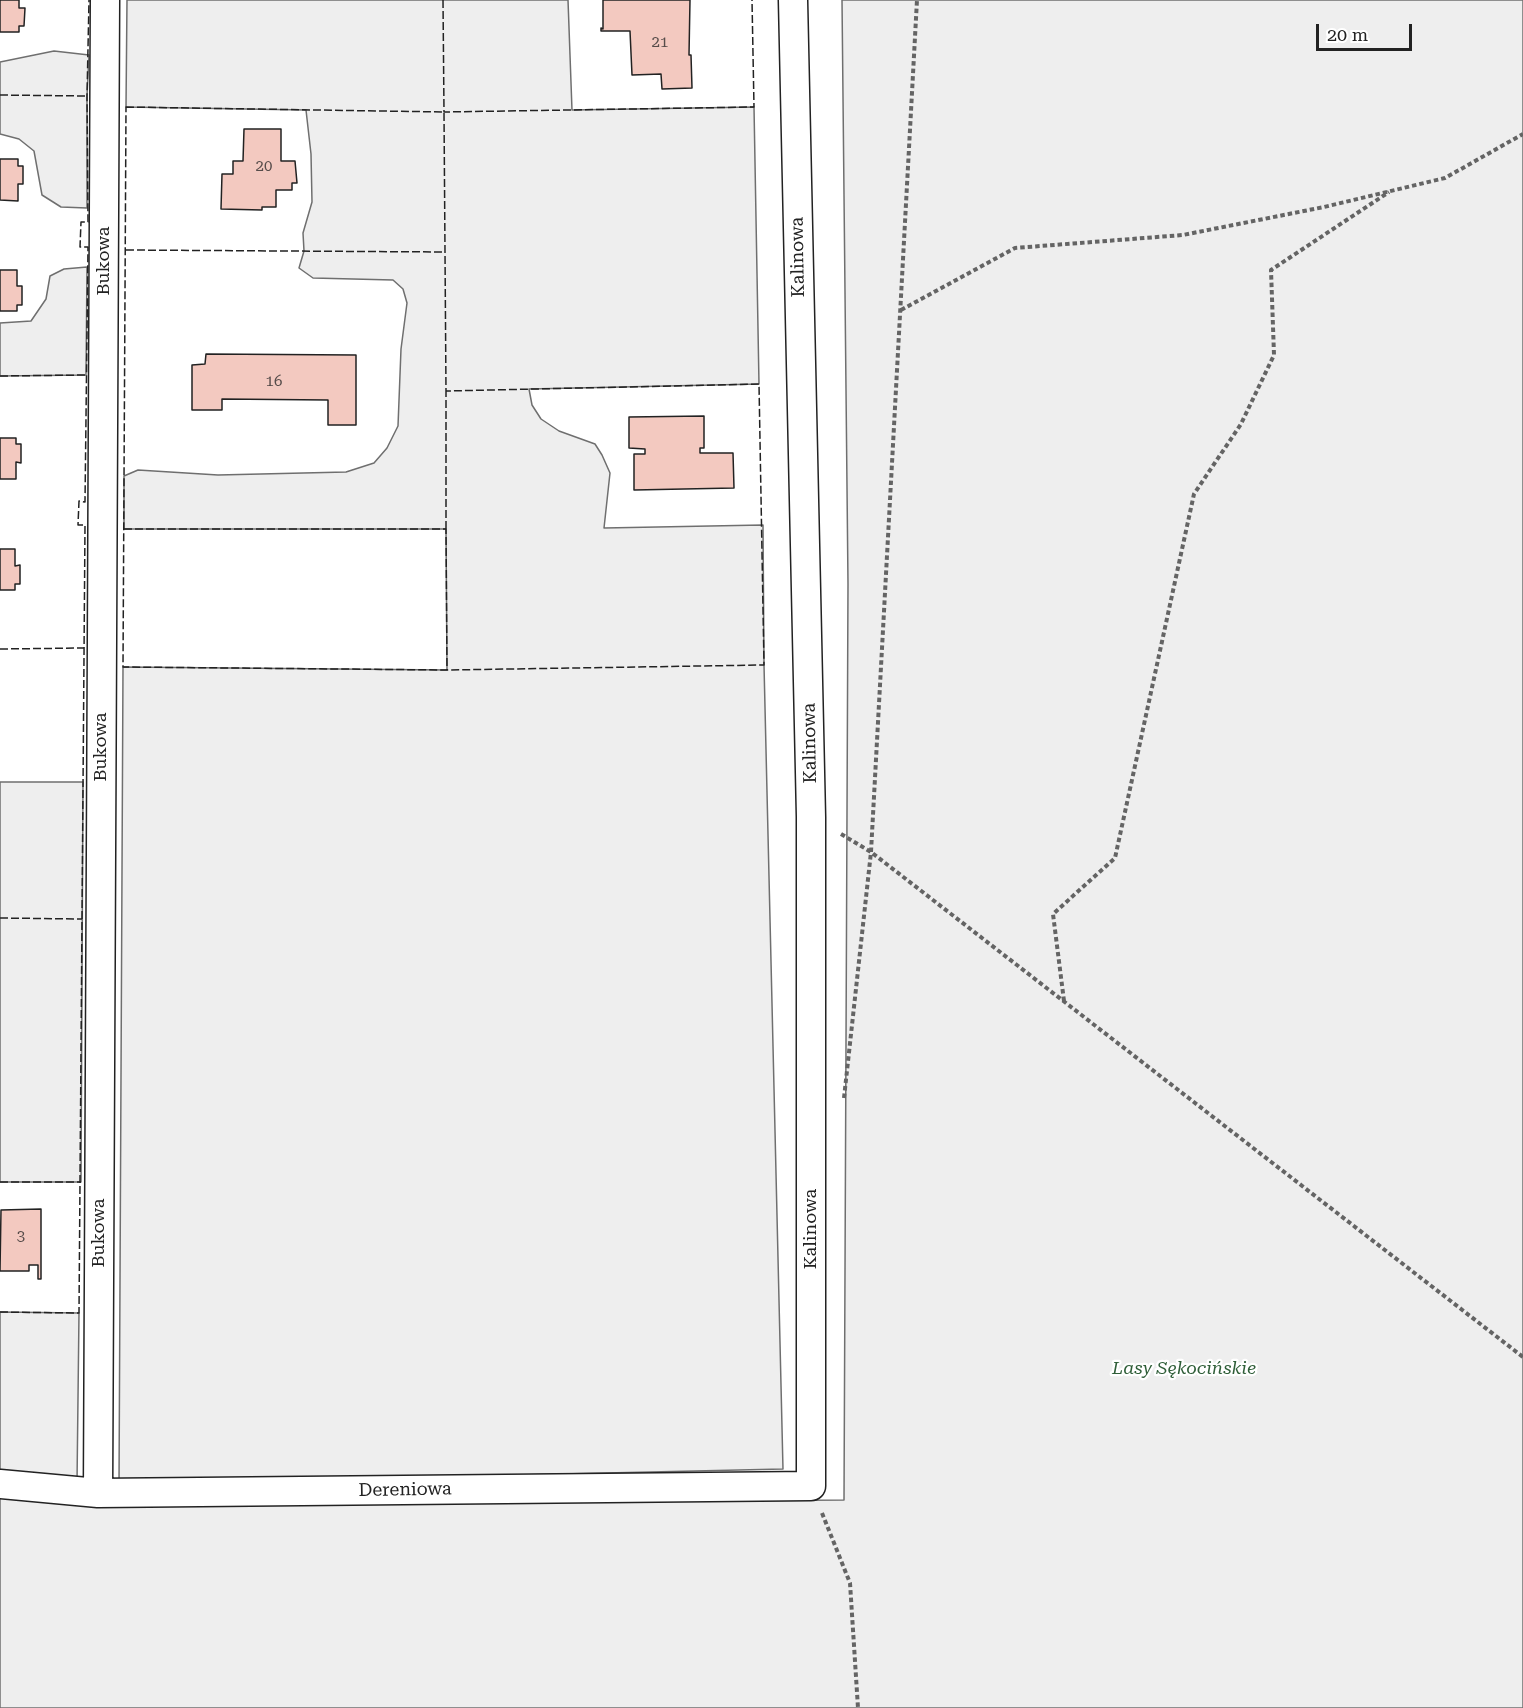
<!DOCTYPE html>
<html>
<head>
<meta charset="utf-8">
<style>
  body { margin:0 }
  #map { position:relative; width:1523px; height:1708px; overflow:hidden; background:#fff; font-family:"Roboto Serif",serif }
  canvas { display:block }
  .scale { position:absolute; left:1316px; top:24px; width:96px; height:27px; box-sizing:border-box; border:3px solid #222; border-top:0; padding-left:8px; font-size:18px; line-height:21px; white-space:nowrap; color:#222; -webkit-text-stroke:4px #fff; paint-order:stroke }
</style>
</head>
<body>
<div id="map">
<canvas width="1523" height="1708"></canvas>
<div class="scale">20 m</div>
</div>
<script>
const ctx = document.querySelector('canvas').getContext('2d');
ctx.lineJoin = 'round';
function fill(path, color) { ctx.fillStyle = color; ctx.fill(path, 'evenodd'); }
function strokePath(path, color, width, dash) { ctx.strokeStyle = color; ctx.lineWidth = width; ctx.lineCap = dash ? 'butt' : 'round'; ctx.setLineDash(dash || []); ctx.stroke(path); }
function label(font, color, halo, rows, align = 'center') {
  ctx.font = font + ' "Roboto Serif",serif'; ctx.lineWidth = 4.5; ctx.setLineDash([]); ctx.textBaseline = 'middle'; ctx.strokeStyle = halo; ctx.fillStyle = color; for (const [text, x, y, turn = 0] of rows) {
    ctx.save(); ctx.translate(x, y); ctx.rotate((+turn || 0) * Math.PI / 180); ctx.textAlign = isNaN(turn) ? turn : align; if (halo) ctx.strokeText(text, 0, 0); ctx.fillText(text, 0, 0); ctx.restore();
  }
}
const green = new Path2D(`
  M127,0H568L572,110L754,107L759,384L529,389L532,405L541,419L559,431L595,444L602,455L610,473L604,528L763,525L764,665L783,1469L119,1484L123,667L447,670L446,529H124V476L138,470L218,475L346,472L374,463L387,448L398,426L401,349L407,303L403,289L393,280L313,278L299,268L304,251L303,233L312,202L311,154L306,110L126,107Z
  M842,0H1523V1708H0V1496L92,1505L844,1500L848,584Z
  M54,51L89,55L87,96V208L61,207L42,195L34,151L19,139L0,134V62Z
  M87,267L86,375L0,376V323L31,321L46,299L50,276L64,269Z
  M0,782H83L81,1182H0Z
  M0,1312L79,1313L77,1483L0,1475Z`);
fill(green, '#eee');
strokePath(green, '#6f6f6f', 1.5);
const building = new Path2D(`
  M0,0H19V8H25L24,26H19V32H0Z
  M603,0H690L689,55H691L692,88L662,89L661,74L632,75L630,31H601V28L603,29Z
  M244,129H281V161H295L297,183H292V190H276V207H262V210L221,209L222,174H233V161H243Z
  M0,159H18V166H23V184H18V201L0,200Z
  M0,270H17V286H22V305H17V311H0Z
  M206,354L356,355V425H328V400L222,399V410H192V365L205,364Z
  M704,416V448H700V453H733L734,488L634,490V454H645V449L629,448V417Z
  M0,438H16V444H21V463L16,462V479H0Z
  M0,549H15V566L20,565V584H15V590H0Z
  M41,1209V1279H38V1265H29V1271H0L1,1210Z`);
fill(building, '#f3c9c0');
strokePath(building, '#222', 1.5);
const street = new Path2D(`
  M0,1484L98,1493L811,1486V817L793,0
  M98,1493L105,0`);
strokePath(street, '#222', 31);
strokePath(new Path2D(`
  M901,310L1015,248L1183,235L1324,207L1445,178L1523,134
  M841,834L871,852L1523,1357
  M1064,1001L1053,914L1115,858L1194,494L1241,424L1274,355L1271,270L1389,192
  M844,1098L871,852L917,0
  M822,1513L850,1583L858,1708`), '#646464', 4, [4.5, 3]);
strokePath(street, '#fff', 28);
strokePath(new Path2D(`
  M443,0L444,112L754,107L752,0
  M0,95L87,96
  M126,107L444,112L446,391L759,384L764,665L447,670L123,667Z
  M126,250L445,252
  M0,376L86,375
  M124,529H446L447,670
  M446,529V391
  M0,649L84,648
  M0,918L82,919
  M0,1182H81
  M0,1312L79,1313L85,525H78L79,501L85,502L88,247H80L81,222H88L87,96L89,0`), '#222', 1.5, [8, 3]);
label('15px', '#564c4a', null, [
  ["21",660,43],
  ["20",264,167],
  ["16",274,382],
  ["3",21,1237]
]);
label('18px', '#222', '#fff', [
  ["Kalinowa",798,257,-91],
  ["Bukowa",104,261,-90],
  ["Kalinowa",810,743,-91],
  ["Bukowa",101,747,-90],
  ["Kalinowa",811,1229,-90],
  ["Bukowa",99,1233,-90],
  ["Dereniowa",405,1490,-1]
]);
label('italic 18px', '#2f5e38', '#fff', [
  ["Lasy Sękocińskie",1184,1369]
]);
</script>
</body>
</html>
